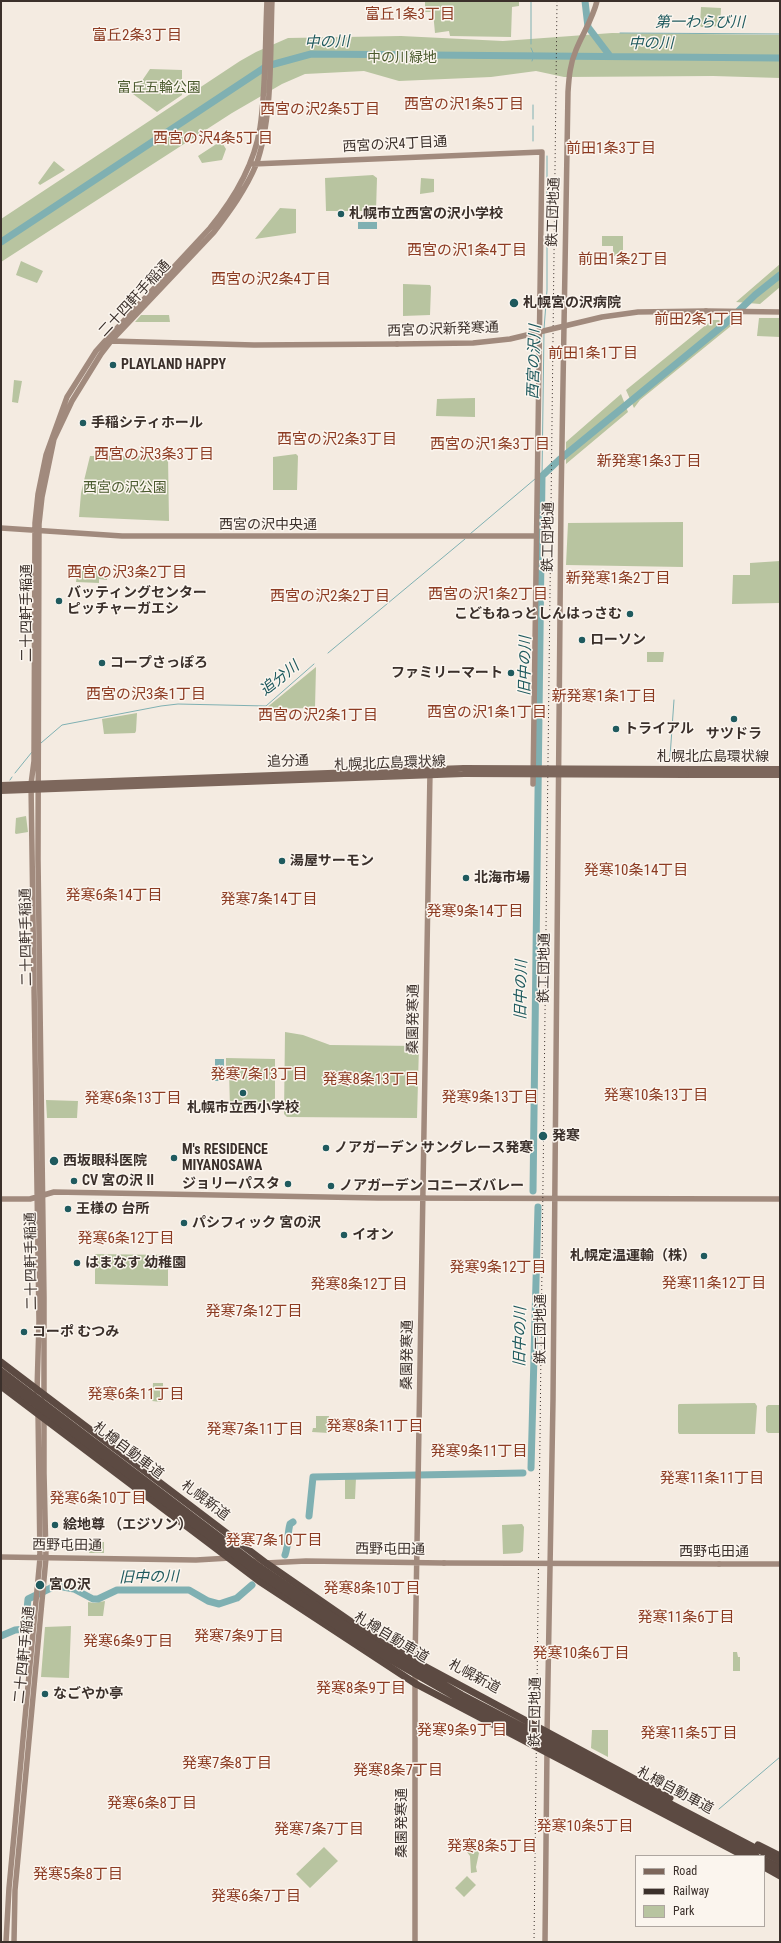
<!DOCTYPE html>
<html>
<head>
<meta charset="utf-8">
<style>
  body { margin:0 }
  #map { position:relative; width:781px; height:1943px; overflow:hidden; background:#f4ebe1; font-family:"Roboto Condensed",sans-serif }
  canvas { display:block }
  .frame { position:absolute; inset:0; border:2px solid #3b302b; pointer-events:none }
  .legend { position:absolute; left:635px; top:1855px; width:130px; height:72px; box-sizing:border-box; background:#fbf5ee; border:1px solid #aea6a0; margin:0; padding:5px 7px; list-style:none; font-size:12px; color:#3b302b }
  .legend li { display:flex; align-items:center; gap:8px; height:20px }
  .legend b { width:20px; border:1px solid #aea6a0 }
</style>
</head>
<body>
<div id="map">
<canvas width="781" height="1943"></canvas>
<div class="frame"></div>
<ul class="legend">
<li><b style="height:5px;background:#7d675c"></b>Road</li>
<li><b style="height:5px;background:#3b302b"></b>Railway</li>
<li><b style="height:11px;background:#b8c4a0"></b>Park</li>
</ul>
</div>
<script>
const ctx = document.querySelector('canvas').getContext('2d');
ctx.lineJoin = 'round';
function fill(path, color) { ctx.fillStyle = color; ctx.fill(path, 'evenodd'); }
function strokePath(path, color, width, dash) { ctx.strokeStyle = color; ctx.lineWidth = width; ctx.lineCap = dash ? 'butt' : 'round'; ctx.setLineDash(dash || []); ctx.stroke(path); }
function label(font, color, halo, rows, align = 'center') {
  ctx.font = font + ' "Roboto Condensed","Noto Sans JP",sans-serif'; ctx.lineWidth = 3; ctx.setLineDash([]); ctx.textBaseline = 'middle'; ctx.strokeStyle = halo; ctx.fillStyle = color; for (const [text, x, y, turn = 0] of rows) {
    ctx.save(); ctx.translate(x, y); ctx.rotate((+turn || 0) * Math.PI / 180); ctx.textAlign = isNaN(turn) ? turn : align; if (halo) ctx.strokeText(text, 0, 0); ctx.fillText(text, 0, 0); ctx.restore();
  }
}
fill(new Path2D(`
  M425,1H519V6L512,7L511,37L450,36L449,31L435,33L433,12H425Z
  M701,7L721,8L720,26L701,27L700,25Z
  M612,33L780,35V78L713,76L564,77L536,71L491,77L399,81L364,71L305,74L282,84L232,113L1,262V219L240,61L256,52L288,38L401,36L503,41Z
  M150,69L182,70V95L157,112L133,94Z
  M221,141L226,149L222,160L202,163L198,156Z
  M54,161L65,170L40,185L38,183Z
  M373,175L377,178L376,211H326L325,178Z
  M421,178L434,179V192L420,194Z
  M280,208L296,209V233L255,239Z
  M602,236H623V256H613V246H602Z
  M21,261L43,271L37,283L16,275Z
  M780,264V287L760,304L736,302Z
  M403,284L430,285L431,287L430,315L403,316Z
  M141,315H169L170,322H135Z
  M742,317L640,400L634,408L626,390L712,320H723Z
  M759,318H780V337L757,336Z
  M14,380L22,381L18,403L12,402Z
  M621,394L628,412L566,464V442Z
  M475,398V417L436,416L437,399Z
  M296,454L298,456L297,490H273V457Z
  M90,456H168L169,521L79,517L81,493Z
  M683,522V567L566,565L568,523Z
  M780,561V603L732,604L733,575H750V563Z
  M78,566L106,569L107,580L99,579V583L76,582Z
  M647,652H664L663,662H647Z
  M316,667L315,708L265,709Z
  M137,713L136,731L135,733L104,734L102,719Z
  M26,816L28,832L16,834L15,833L16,818Z
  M285,1032L303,1035L330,1045L419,1046L417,1118L287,1117L284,1114Z
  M226,1058L275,1059V1106L271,1110L230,1108L229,1071H226Z
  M46,1100L78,1101L77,1118H47Z
  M95,1254L168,1255V1286L95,1284Z
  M153,1383H163V1400H161V1402L152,1401Z
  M755,1403L757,1406L755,1434H679L678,1432V1405L679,1404Z
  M768,1405H780V1433H768L766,1431V1407Z
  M316,1416H329V1433L312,1432L313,1428H316Z
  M345,1478H356L355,1499H345Z
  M522,1524L524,1527L523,1551L520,1553L503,1554L502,1525Z
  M89,1542H104V1553H89Z
  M105,1601L103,1616H88V1602L94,1603Z
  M71,1626L69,1678L41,1677L45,1627Z
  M733,1652H737L738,1657H740V1671H733Z
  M592,1730H608V1757L591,1748Z
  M472,1844L479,1853L476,1867L477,1872L471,1873L470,1856L467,1852L470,1850Z
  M324,1847L338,1861L310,1888L296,1874Z
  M467,1876L476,1885L464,1897L455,1888Z`), '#b8c4a0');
fill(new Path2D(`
  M358,222H377V229H358Z
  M215,1059H224V1081H215Z`), '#7fb0b2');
strokePath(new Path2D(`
  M620,33L780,34
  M531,44V1
  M531,48L534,55L532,61
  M533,119V105
  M533,141V126
  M544,329L547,290V156
  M542,476L544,332
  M470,534L535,479
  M328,653L465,539
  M41,743L62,725L161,706L178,704L266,706L314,664
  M670,757L674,700
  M15,773L32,752
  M10,780L12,777
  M719,1809L780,1757`), '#7fb0b2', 1);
strokePath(new Path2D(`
  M585,1L588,27L610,56
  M1,242L267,66L311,54L780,58
  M533,1191L542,476L559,460L726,323L755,295L780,275
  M531,1468L538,1207
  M309,1516L313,1477L523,1473
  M285,1555C289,1544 287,1534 290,1524L293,1522
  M1,1636L15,1630L25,1629L28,1599L53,1587H63L74,1589L93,1599H98L117,1590H189L208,1601L219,1604L237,1598L252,1585`), '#7fb0b2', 7);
strokePath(new Path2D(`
  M253,164L542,152L533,784
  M706,311L780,312
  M110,341L254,345L397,344
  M1,528L122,536H536
  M1,1199H30L54,1192L378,1198L780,1199
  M37,1391L39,1321L31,784L34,761L35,523L38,494L46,455L67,397L96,351L104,342L210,228C233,200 254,165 260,128C266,88 265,42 267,1
  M44,1397V1297L38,859L39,524L42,497L54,439L72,401L101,354L111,341L214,232C230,211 246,189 256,165C273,119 270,51 272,1
  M1,1557L196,1560L230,1558
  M251,1561L266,1563L306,1561L444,1563
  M719,1564H780
  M415,1663L430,772
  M547,1735L553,1400L561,501L568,92C569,77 570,64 576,50C583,33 593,18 597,1
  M6,1942L9,1888L40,1558L38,1412
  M14,1942L15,1890L46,1558L44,1473V1416
  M415,1942V1672
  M545,1942L547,1749`), '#a18a7d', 5.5);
strokePath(new Path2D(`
  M685,769H780
  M686,775H780
  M1,785L464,768
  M1,791L464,774`), '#7d675c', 6);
strokePath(new Path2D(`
  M1,1362L266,1563L360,1628L415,1661
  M1,1386L259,1581L416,1684
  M758,1845L780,1856
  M764,1860L780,1868
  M764,1867L780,1876`), '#5c4a42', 7);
strokePath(new Path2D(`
  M534,1942L557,1`), '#3b302b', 1, [1, 3]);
strokePath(new Path2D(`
  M397,344L473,343L510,339L602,317L638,312L706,311
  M444,1563L719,1564`), '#a18a7d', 5.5);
strokePath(new Path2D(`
  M464,768L685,769
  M464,774L686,775`), '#7d675c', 6);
strokePath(new Path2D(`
  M1,1371L258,1566L365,1638L462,1695L780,1861
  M1,1378L254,1570L363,1644L459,1699L756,1856
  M415,1661L670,1798
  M416,1684L744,1856`), '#5c4a42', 7);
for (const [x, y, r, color] of [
  [341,214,4,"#1f5a5e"],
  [514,303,5,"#1f5a5e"],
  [113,365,4,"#1f5a5e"],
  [83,423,4,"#1f5a5e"],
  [59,601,4,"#1f5a5e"],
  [630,614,4,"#1f5a5e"],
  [582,640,4,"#1f5a5e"],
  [102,663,4,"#1f5a5e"],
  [511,673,4,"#1f5a5e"],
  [734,719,4,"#1f5a5e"],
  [616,729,4,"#1f5a5e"],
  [282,861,4,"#1f5a5e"],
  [466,878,4,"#1f5a5e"],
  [243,1093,4,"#1f5a5e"],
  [543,1136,5,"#1f5a5e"],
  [326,1148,4,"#1f5a5e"],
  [174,1158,4,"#1f5a5e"],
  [54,1161,5,"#1f5a5e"],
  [74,1181,4,"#1f5a5e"],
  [288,1184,4,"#1f5a5e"],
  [331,1186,4,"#1f5a5e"],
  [68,1209,4,"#1f5a5e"],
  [184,1223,4,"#1f5a5e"],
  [344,1235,4,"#1f5a5e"],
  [704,1256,4,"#1f5a5e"],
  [77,1263,4,"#1f5a5e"],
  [24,1332,4,"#1f5a5e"],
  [55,1525,4,"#1f5a5e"],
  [40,1585,5,"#1f5a5e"],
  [45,1694,4,"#1f5a5e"]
]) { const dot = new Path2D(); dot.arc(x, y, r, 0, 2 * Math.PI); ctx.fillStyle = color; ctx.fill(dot); strokePath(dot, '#fbf5ee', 1.5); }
label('14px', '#4a5a2e', '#fbf5ee', [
  ["中の川緑地",402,58],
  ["富丘五輪公園",159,88],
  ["西宮の沢公園",125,488]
]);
label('14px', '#3b302b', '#fbf5ee', [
  ["西宮の沢4丁目通",395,145,-3],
  ["鉄工団地通",554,212,-88],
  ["二十四軒手稲通",135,299,-47],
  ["西宮の沢新発寒通",443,330,-2],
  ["西宮の沢中央通",268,525],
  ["鉄工団地通",549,537,-89],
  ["二十四軒手稲通",27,613,-90],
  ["札幌北広島環状線",713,757],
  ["追分通",288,762,-2],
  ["札幌北広島環状線",390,764,-2],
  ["二十四軒手稲通",27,937,-91],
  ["鉄工団地通",545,968,-89],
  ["桑園発寒通",414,1019,-89],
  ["二十四軒手稲通",32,1261,-91],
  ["鉄工団地通",541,1329,-90],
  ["桑園発寒通",408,1355,-89],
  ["札樽自動車道",128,1451,37],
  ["札幌新道",205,1501,37],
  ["西野屯田通",67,1546,1],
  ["西野屯田通",390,1550,1],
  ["西野屯田通",714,1552],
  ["札樽自動車道",391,1638,31],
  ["二十四軒手稲通",25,1655,-84],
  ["札幌新道",474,1677,28],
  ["鉄工団地通",536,1712,-89],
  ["札樽自動車道",675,1791,28],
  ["桑園発寒通",402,1823,-90]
]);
label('bold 14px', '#3b302b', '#fbf5ee', [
  ["札幌市立西宮の沢小学校",349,214],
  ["札幌宮の沢病院",523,303],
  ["PLAYLAND HAPPY",121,365],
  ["手稲シティホール",91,423],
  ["バッティングセンター",67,593],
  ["ピッチャーガエシ",67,609],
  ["こどもねっとしんはっさむ",622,614,"right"],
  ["ローソン",590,640],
  ["コープさっぽろ",110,663],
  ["ファミリーマート",503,673,"right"],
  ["トライアル",624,729],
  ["サツドラ",734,734,"center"],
  ["湯屋サーモン",290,861],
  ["北海市場",474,878],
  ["札幌市立西小学校",243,1108,"center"],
  ["発寒",552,1136],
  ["ノアガーデン サングレース発寒",334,1148],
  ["M's RESIDENCE",182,1150],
  ["MIYANOSAWA",182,1166],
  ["西坂眼科医院",63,1161],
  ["CV 宮の沢 II",82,1181],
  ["ジョリーパスタ",280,1184,"right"],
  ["ノアガーデン コニーズバレー",339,1186],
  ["王様の 台所",76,1209],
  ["パシフィック 宮の沢",192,1223],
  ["イオン",352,1235],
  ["札幌定温運輸（株）",696,1256,"right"],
  ["はまなす 幼稚園",85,1263],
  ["コーポ むつみ",32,1332],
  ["絵地尊 （エジソン）",63,1525],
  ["宮の沢",49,1585],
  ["なごやか亭",53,1694]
], 'left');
label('15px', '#8c3b22', '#fbf5ee', [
  ["富丘1条3丁目",410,15],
  ["富丘2条3丁目",137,36],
  ["西宮の沢1条5丁目",464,105],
  ["西宮の沢2条5丁目",320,110],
  ["西宮の沢4条5丁目",213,139],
  ["前田1条3丁目",611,149],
  ["西宮の沢1条4丁目",467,251],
  ["前田1条2丁目",623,260],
  ["西宮の沢2条4丁目",271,280],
  ["前田2条1丁目",699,320],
  ["前田1条1丁目",593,354],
  ["西宮の沢2条3丁目",337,440],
  ["西宮の沢1条3丁目",490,445],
  ["西宮の沢3条3丁目",154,455],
  ["新発寒1条3丁目",649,462],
  ["西宮の沢3条2丁目",127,573],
  ["新発寒1条2丁目",618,579],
  ["西宮の沢1条2丁目",488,595],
  ["西宮の沢2条2丁目",330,597],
  ["西宮の沢3条1丁目",146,695],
  ["新発寒1条1丁目",604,697],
  ["西宮の沢1条1丁目",487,713],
  ["西宮の沢2条1丁目",318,716],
  ["発寒10条14丁目",636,871],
  ["発寒6条14丁目",114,896],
  ["発寒7条14丁目",269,900],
  ["発寒9条14丁目",475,912],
  ["発寒7条13丁目",259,1075],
  ["発寒8条13丁目",371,1080],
  ["発寒10条13丁目",656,1096],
  ["発寒9条13丁目",490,1098],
  ["発寒6条13丁目",133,1099],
  ["発寒6条12丁目",126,1239],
  ["発寒9条12丁目",498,1268],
  ["発寒11条12丁目",714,1284],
  ["発寒8条12丁目",359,1285],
  ["発寒7条12丁目",254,1312],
  ["発寒6条11丁目",136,1395],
  ["発寒8条11丁目",375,1427],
  ["発寒7条11丁目",255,1430],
  ["発寒9条11丁目",479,1452],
  ["発寒11条11丁目",712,1479],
  ["発寒6条10丁目",98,1499],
  ["発寒7条10丁目",274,1541],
  ["発寒8条10丁目",372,1589],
  ["発寒11条6丁目",686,1618],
  ["発寒7条9丁目",239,1637],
  ["発寒6条9丁目",128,1642],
  ["発寒10条6丁目",581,1654],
  ["発寒8条9丁目",361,1689],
  ["発寒9条9丁目",462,1731],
  ["発寒11条5丁目",689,1734],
  ["発寒7条8丁目",227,1764],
  ["発寒8条7丁目",398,1771],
  ["発寒6条8丁目",152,1804],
  ["発寒10条5丁目",585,1827],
  ["発寒7条7丁目",319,1830],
  ["発寒8条5丁目",492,1847],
  ["発寒5条8丁目",78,1875],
  ["発寒6条7丁目",256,1897]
]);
label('italic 15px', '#1f5a5e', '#fbf5ee', [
  ["第一わらび川",700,23],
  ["中の川",327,43,-2],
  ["中の川",651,44],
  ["西宮の沢川",535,362,-88],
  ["旧中の川",526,666,-89],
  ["追分川",280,679,-39],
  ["旧中の川",522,990,-89],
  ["旧中の川",521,1337,-89],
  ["旧中の川",149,1578,-1]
]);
</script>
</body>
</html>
